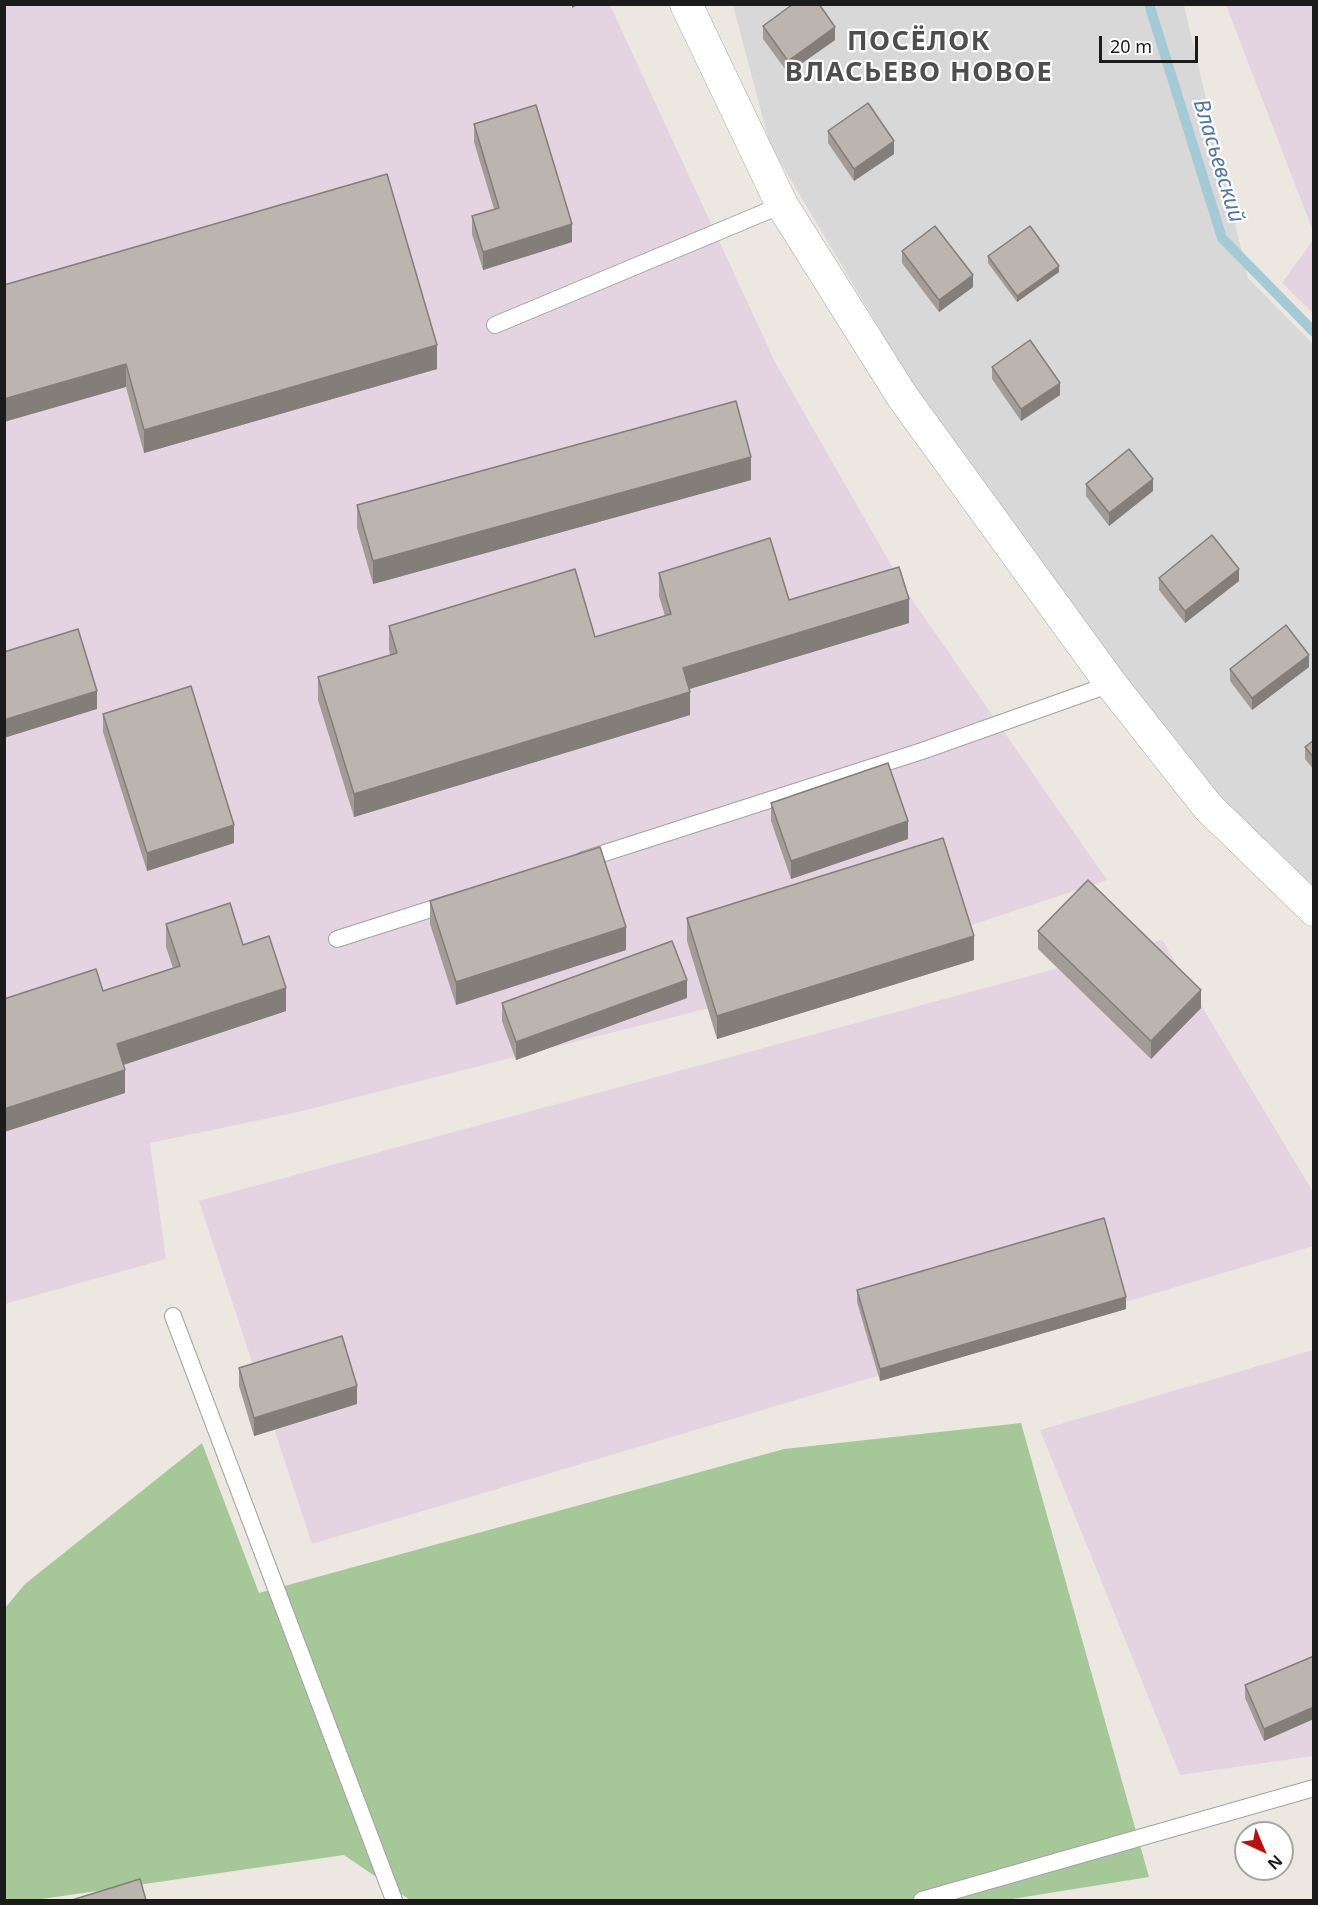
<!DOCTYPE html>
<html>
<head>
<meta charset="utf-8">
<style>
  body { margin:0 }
  #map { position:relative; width:1318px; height:1905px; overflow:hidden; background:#ece8e1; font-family:"Noto Sans",sans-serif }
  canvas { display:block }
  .frame { position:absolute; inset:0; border:6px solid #1b1b1b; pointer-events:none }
  .north { position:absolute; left:1234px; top:1821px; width:60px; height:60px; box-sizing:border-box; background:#fff; border:2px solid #a4a4a4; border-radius:50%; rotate:136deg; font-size:16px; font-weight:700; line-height:24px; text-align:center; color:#1b1b1b }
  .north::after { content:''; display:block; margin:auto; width:21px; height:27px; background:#b6120f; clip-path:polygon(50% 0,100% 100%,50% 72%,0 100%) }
  .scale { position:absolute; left:1099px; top:36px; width:99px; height:27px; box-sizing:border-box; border:3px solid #1b1b1b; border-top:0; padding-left:8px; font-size:18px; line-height:21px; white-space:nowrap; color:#1b1b1b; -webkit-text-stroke:4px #fff; paint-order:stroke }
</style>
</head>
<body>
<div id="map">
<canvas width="1318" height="1905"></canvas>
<div class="frame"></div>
<div class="north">N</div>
<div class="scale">20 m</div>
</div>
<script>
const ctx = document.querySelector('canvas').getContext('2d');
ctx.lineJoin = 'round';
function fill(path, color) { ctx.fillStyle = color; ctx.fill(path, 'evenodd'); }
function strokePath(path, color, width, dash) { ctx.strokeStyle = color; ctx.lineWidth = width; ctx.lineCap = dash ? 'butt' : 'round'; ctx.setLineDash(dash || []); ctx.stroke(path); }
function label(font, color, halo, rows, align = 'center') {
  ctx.font = font + ' "Noto Sans",sans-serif'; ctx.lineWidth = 4.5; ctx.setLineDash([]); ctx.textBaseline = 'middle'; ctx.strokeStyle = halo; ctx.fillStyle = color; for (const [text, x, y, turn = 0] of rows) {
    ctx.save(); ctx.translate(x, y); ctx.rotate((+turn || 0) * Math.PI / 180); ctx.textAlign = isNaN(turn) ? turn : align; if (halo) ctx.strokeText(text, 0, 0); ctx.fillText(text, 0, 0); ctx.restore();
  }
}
fill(new Path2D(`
  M733,5H1184L1248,278L1313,344V894L1210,792L919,395L770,145Z`), '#d9d8d8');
fill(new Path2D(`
  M5,5H610L775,362L906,591L1107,880L768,993L298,1112L150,1143L166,1259L5,1304Z
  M1226,5H1313V231Z
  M1313,240V313L1282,283Z
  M1162,940L1313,1192L1314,1246L312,1544L199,1201Z
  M1313,1350V1756L1180,1775L1040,1430Z`), '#e4d3e1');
fill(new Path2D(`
  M1021,1423L1149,1877L1006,1900H410L344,1855L35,1900H5V1608L25,1584L202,1443L259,1593L784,1449Z`), '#a6c899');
strokePath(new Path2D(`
  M1149,4L1222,238L1314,332`), '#a4cad6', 10);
const service = new Path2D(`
  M495,325L782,205
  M583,860L922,751L1111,684
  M337,939L450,903
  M173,1316L394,1900
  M922,1900L1314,1788`);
const minor = new Path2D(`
  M686,4L782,205L902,396L1111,684L1208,807L1314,910`);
strokePath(service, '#a2a2a2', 18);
strokePath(minor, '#a2a2a2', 33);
strokePath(service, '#fff', 16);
strokePath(minor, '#fff', 32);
fill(new Path2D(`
  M763,26L835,40L788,73L763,39Z
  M474,124L572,242L483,270L472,234V216L494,209L474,142Z
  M828,131L894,154L854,181L828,143Z
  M902,251L973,287L939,312L902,263Z
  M988,256L1059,272L1017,302L988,263Z
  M4,285L437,369L144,453L126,387Z
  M992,367L1060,395L1021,421L992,379Z
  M751,480L373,584L357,528V505Z
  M1086,484L1153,491L1109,526L1086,496Z
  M659,573L789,600L909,623L689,689L690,715L354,817L318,700V677L390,655L389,649V626L595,637L665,616L659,596Z
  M1159,578L1239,581L1185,623L1159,590Z
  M1309,667L1252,710L1230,681V669Z
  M103,714L234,843L147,871L103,732Z
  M1314,740V770L1305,759V747Z
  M771,803L908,839L791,879L771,821Z
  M430,901L626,950L456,1005L430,924Z
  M687,918L974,960L717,1039L687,941Z
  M166,924L243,945L286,1011L123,1065L125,1093L4,1132V999L103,991L173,968L166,947Z
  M1038,931L1201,1008L1151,1059L1038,949Z
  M687,998L516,1060L502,1021V1003Z
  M857,1290L1126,1309L880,1381L857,1302Z
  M239,1368L357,1404L254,1436L239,1386Z
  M1314,1656L1264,1741L1245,1698V1685Z`), '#a29b96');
fill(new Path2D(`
  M572,4H580L572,8Z
  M835,27V40L788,73V61Z
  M894,141V154L854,181V169Z
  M572,224V242L483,270V252Z
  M1059,266V272L1017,302V296Z
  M973,275V287L939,312V300Z
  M437,345V369L144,453V430Z
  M126,364V387L4,422V399Z
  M1060,383V395L1021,421V409Z
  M751,457V480L373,584V561Z
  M1153,479V491L1109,526V513Z
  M1239,569V581L1185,623V611Z
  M909,599V623L683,691V668Z
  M1309,655V667L1252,710V698Z
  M97,691V709L4,738V720Z
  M690,692V715L354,817V794Z
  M908,821V839L791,879V861Z
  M234,825V843L147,871V853Z
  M626,927V950L456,1005V982Z
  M974,936V960L717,1039V1016Z
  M687,980V998L516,1060V1042Z
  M286,988V1011L117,1067V1044Z
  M1201,990V1008L1151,1059V1041Z
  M125,1070V1093L4,1132V1109Z
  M1126,1297V1309L880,1381V1369Z
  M357,1386V1404L254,1436V1418Z
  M1314,1707V1719L1264,1741V1729Z`), '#847e7a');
const building = new Path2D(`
  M793,4H819L835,27L788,61L763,26Z
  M868,103L894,141L854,169L828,131Z
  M536,105L572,224L483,252L472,216L499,208L474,124Z
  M387,174L437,345L144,430L126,364L4,399V285Z
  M935,226L973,275L939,300L902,251Z
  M1030,226L1059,266L1017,296L988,256Z
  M1030,340L1060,383L1021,409L992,367Z
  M736,401L751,457L373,561L357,505Z
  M1129,449L1153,479L1109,513L1086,484Z
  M1212,535L1239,569L1185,611L1159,578Z
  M770,538L789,600L899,567L909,599L683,668L690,692L354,794L318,677L397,653L389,626L575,569L595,637L671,614L659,573Z
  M1286,625L1309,655L1252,698L1230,669Z
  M78,629L97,691L4,720V652Z
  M191,686L234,825L147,853L103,714Z
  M1314,740V758L1305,747Z
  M888,763L908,821L791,861L771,803Z
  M943,838L974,936L717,1016L687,918Z
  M600,847L626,927L456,982L430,901Z
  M1088,880L1201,990L1151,1041L1038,931Z
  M230,903L243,945L269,936L286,988L117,1044L125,1070L4,1109V999L96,969L103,991L180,966L166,924Z
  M672,941L687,980L516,1042L502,1003Z
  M1104,1218L1126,1297L880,1369L857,1290Z
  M342,1336L357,1386L254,1418L239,1368Z
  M1314,1656V1707L1264,1729L1245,1685Z
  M140,1879L146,1900H72Z`);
fill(building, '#bcb4ae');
strokePath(building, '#847e7a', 1.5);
label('italic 22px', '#5078a2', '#fff', [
  ["Власьевский",1218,161,73]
]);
ctx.letterSpacing = '1.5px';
label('bold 27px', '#4e4e4e', '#fff', [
  ["ПОСЁЛОК",919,42],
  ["ВЛАСЬЕВО НОВОЕ",919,73]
]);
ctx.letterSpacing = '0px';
</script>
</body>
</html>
